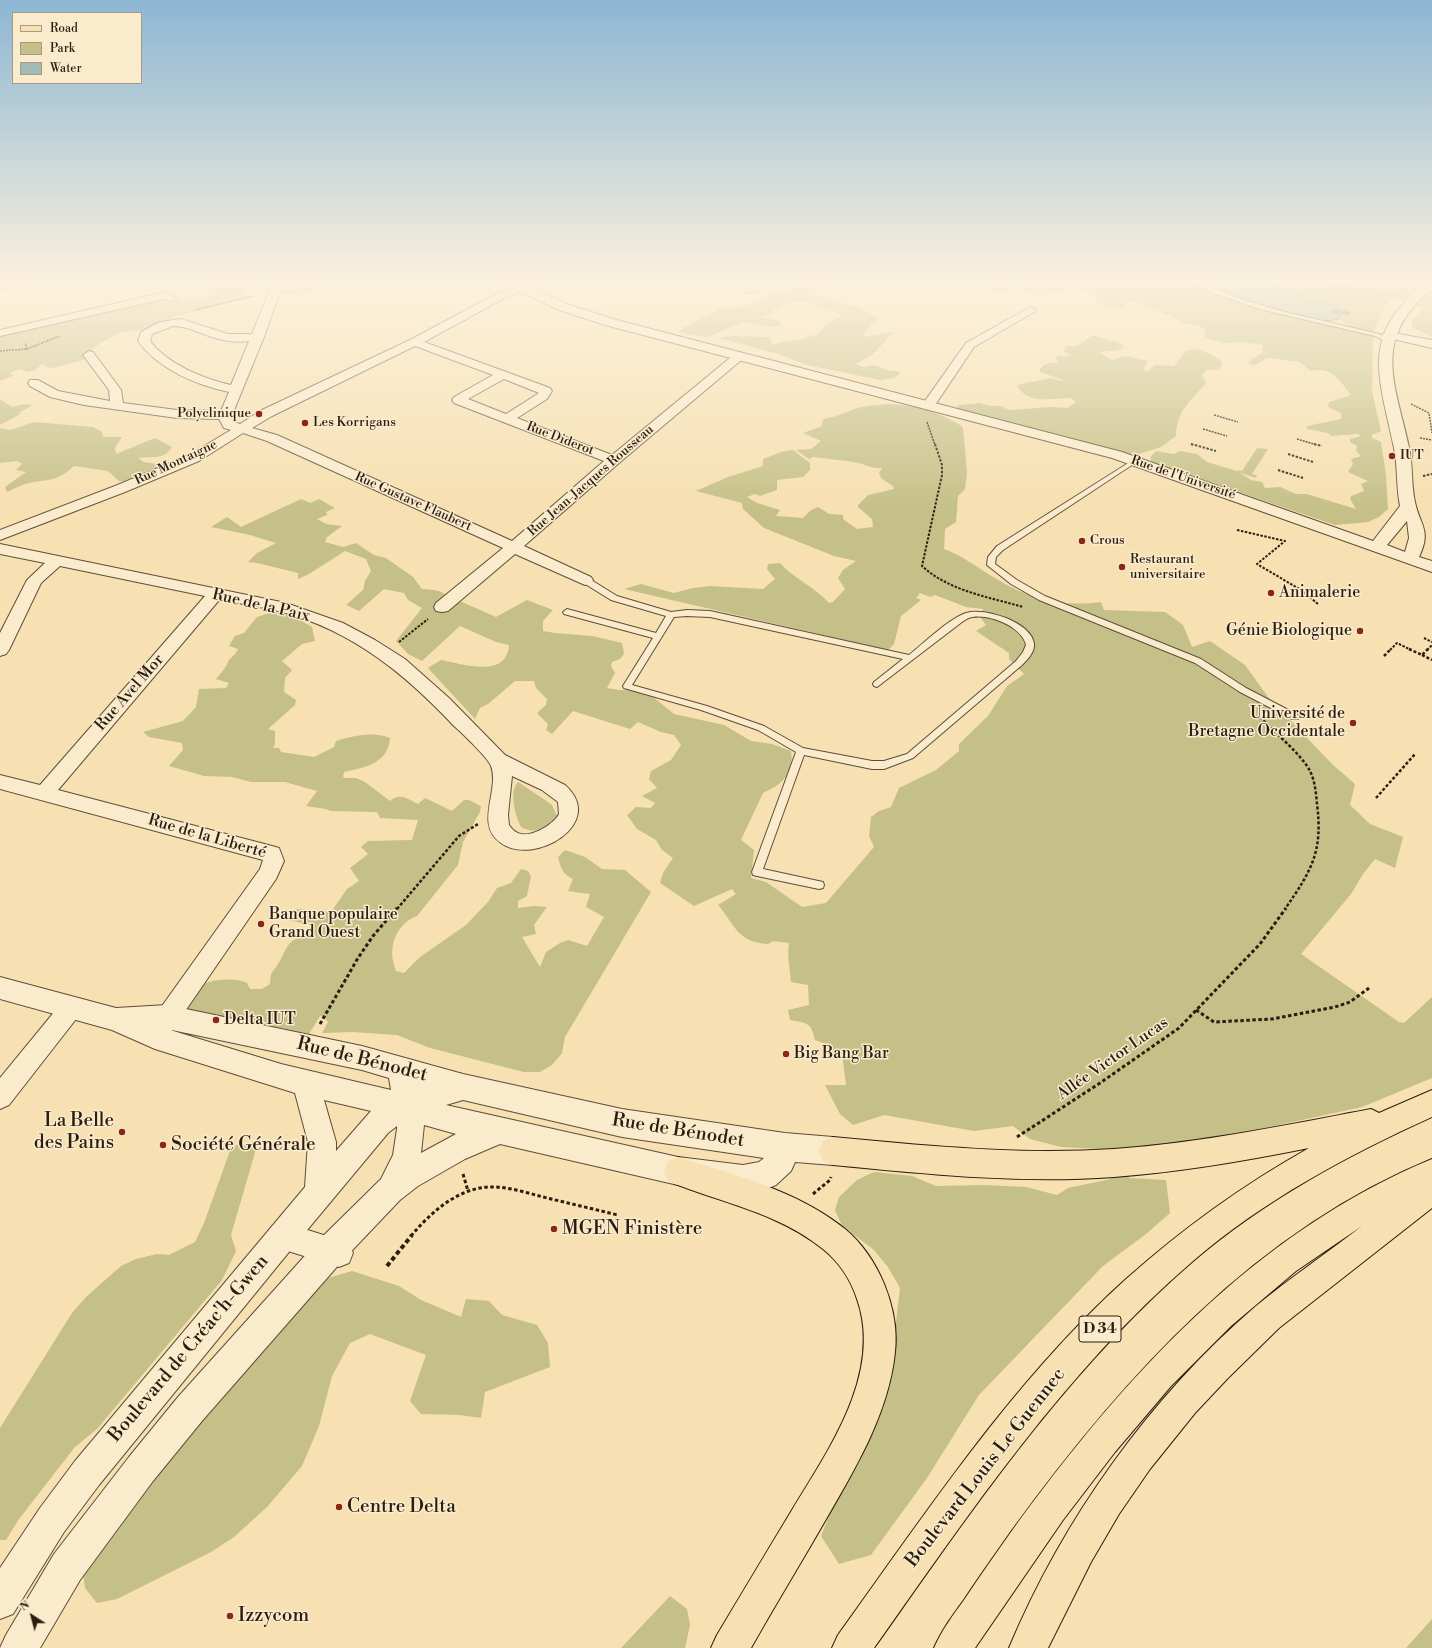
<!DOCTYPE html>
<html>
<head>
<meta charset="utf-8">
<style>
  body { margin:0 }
  #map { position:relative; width:1432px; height:1648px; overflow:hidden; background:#f7e0b1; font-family:"Libre Bodoni",serif }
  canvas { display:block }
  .legend { position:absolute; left:12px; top:12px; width:130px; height:72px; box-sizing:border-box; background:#faebcc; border:1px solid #a79982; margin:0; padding:5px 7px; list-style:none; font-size:12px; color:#2a1d12 }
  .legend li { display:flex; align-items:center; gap:8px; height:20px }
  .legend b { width:20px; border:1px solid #a79982 }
  .north { position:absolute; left:12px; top:1596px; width:40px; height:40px; -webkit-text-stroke:3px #faebcc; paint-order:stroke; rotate:324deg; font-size:11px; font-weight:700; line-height:16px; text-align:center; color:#2a1d12 }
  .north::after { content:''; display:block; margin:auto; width:14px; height:18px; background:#2a1d12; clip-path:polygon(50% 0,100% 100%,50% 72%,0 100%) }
</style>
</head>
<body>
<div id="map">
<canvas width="1432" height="1648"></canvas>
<ul class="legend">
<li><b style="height:5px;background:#f7e0b1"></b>Road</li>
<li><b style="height:11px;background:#c4c087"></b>Park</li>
<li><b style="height:11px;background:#a2bab7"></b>Water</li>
</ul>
<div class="north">N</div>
</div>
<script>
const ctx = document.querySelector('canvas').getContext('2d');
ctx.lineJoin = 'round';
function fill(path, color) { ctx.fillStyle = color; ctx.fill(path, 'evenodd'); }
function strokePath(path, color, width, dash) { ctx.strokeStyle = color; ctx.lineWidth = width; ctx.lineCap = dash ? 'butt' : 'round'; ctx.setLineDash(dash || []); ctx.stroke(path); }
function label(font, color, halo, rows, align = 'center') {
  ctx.font = font + ' "Libre Bodoni",serif'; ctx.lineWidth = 3; ctx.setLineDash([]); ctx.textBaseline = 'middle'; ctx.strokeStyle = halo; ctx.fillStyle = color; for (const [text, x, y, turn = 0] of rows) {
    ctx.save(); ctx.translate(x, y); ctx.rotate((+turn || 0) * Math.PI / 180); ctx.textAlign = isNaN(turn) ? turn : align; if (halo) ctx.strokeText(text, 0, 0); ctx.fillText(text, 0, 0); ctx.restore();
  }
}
fill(new Path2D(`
  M202,282H246L242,291H245L243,296L260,295L175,316L171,320L140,330L118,333L94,347L86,359L57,367L49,368L42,364L35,370L29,372L19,369L10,373L13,376L0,381V335L175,295L178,298L190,300L209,295L208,289Z
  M801,282H832L812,293L860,309L879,318L866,330L863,337L894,332L873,354L855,364L863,367L872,365L878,366L886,370L901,372L895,378L880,380L807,365L778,354L718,338L732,336L769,337L772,345L786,341L798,340L818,334L826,324L843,315L806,302H792L772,310L775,313L761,317L777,320L781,325L769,327L744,322L707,337L677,332L720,308L728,307L733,309L757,301L773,291C781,294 796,288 801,282Z
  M972,282H1222L1226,293C1273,312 1323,324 1373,336L1372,391L1381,431L1372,435V438L1381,442L1386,475L1388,509L1379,517L1368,522L1335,525L1151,462V456L1156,451L1174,454L1180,451L1197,454L1207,462L1237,471L1251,480L1262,482L1265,488L1280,487L1296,494H1307L1356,509L1350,499L1351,496L1364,491L1361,484L1368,481L1348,472L1353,464L1351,459L1361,456L1356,451L1357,446L1350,442V439L1361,436L1357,434L1331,436L1328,433L1307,429V426L1341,419V413L1328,407L1329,402L1351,395C1340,381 1332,366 1311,371L1299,362L1271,358H1267L1253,366L1248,362L1262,353L1263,345L1242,342L1224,343L1204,337L1206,330C1198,324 1190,323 1180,324V321L1176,318L1139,303L1127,302L1126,306C1117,312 1107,308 1098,305L1095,296L1076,286L1068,287C1064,293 1058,293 1051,293C1045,293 1042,296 1035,295C1025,293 1012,282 1002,287L1007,289L1008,292H994L993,289Z
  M1246,282H1417L1432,286V337L1412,327V322L1423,308C1413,304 1395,293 1387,303L1373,332L1353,328L1339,319L1342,312L1336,306Z
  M1093,335L1123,344V348C1117,353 1107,349 1100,353L1112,360L1125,356L1148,361L1143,369L1147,372L1155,365L1174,366C1178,362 1180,357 1184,353C1193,343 1213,355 1222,361V366L1216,370L1208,369L1202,375L1206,383C1191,401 1176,411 1176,436L1161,447L1139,454H1130L1019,427L1011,423L956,409L958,405L980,403L990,406H1000L1010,410L1051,407L1067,408L1076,402L1071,398C1052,398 1029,405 1017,386L1021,384L1052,378L1062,381L1063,380L1040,372V369L1045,364L1058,362L1056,357L1059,356L1066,357L1072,355L1064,352L1066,346H1077Z
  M0,399L12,407L23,404L33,405L20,412L19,415L0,425Z
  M889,404C915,405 941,412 963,427L967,473L965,489L958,496L956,522L945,529L944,549C965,557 976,567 995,578C1031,600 1060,607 1101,602L1104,610L1165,612L1183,625L1192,647L1210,641L1245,665L1268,697L1333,765L1355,784L1350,805L1370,824L1403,837L1395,868L1375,859L1363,874L1351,894L1301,954L1399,1022L1404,1023L1432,997V1078L1362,1107L1205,1141L1120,1153L1129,1178L1166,1180L1170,1213L1146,1234L1103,1266L979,1395L927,1478L871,1555L839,1564L821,1536L833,1506L860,1461L890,1373L900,1288L888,1267L873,1249L842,1226L835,1210L839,1197L857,1180L874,1172L912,1176L936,1186L984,1185L1026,1187L1057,1195L1068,1188L1111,1179L1099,1149L1061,1147L1030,1139L1013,1126L974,1131L884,1115L853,1125L840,1114L825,1085H846L842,1054H831L829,1045L815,1040C811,1022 807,1023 790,1020L788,1010L809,1005L808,985L791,982C790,968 787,957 789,943L773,941L768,944C737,942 736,926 718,905L736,894L732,889L694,906L660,883L663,873L673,858L662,850L656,840L637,829L627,815L636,807L651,808L655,803L642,796L657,788L649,779L651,771L671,760L681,745L674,735L661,732L638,722L630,729L573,711L552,734L546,730L548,724L537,713L546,705L547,699L536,688L534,681H515L488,704L480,708L475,719L428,668L441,660C463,664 507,679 509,645L496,642L460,626L422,661L408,654L396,641L422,608L408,600L404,593L384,589L359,611L346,605L363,590L365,581L371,571L366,559L345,551L309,574L298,579V573L257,563L248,562L257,553L276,543L250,535L211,527L227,517L241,527L301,499L310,503L319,499L335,508L326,512L327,515L317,519L326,524L342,526L327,537L325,542L343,547L356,543L374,555L386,558L413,577L422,589C434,590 445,589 450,602H462L496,617L527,600L553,610L543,621V631L555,633L592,636L622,643L624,654L620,659L612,662L611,666L615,673L607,688L619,690H631L653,697L674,714L724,725L751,741L772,744L791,751C795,774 782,784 763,793L741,840L754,850L751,878L766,882L802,907L826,903L874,847L869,836L871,817L879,811L891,807L899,788L936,770L959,751V744L988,716L1007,686L1024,674L1009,659V653L976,631L986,625L980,617L983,609L966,607L935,595L930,597L920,593L916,598L921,600L901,616L894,644L888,650L624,589L641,584L674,593L693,588L710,586L763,589L775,579L767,569L768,564L780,563C794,579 815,587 829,603L833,602L845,589L838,578L843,570L856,561L834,556L764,528L743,509L742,503L696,491L728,477L763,466V459L781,452L793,450L810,463V470L803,477L777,480V490L760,496L755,494L747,497L757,503L780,510L776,516L803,518L811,510L818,507L829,514L843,515V519L857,529L873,527L872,519L858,507V505L868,495L894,489L893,486L881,478L879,473L882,468C873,469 867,465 858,463C843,460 828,459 813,457L809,459L796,450L811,449L821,441L803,433L822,426L823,419C837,417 845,412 858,408C868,405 879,405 889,404Z
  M34,422L93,427L102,432L103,437H122L115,448L116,454L155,438L172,447C165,460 151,456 138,458L144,462L157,464L156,467L124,481H119L108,471L74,466C55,484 47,478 25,484C19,486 13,489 7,492L5,487L26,472L16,470L22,464L17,461L0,463V428L10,430Z
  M1257,448L1268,449L1252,474L1257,476L1256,478L1238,472L1239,470L1242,471Z
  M275,611L295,617L312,627L315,641L302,644L282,661L292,670L285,678L284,692L296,700L295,705L268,729L275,731V744L273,748H279L281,752L314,757L334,747L336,741C354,736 371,731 390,738C388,764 365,767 344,772L343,776L344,778H356L365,782L390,801C400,792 408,799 418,804L425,798L452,811L464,800H469L481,806L480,812L463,842L458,865L417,916C394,925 387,950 396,971L404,973L420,957L466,925L488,902L497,888L511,883L521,869L528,871L531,876L527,896L518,901V908L534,906L547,907L534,925L536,934L522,937L540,967L546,952L560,943L568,940L587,946L604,917L586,907L590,894L568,891L573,879C562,874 561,868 558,857L565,850L585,857L602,869L625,870L651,892L565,1037L562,1053L552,1065L540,1072H524L430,1048L397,1035L352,1032L322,1033L328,1022L324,1017L320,1016L309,1034L300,1036L284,1028L259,1030L179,1010C184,1003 189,993 196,988C207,979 235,977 247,983L250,989H262L270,984C271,970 272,974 278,964C287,950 285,941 304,936L311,925L288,920L297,909L331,912L347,889L359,881L350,868L368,854L361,847L368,841L412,840L418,820L380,818L377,812L331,811L326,809L306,806L317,791L285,782H251L232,777L204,776L169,766L183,750L182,743L149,737L143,732L183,721L196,707L199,689L226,688L229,683L216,679C221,673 225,669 228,662C230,657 236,655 238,649L229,646L235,636L244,633L257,617Z
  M518,782L548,802L552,805L557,816C550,828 534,835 521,827C516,817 508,792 518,782Z
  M240,1143L256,1149L231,1235L236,1251L222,1280L97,1429L75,1447L19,1519L6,1540H0V1428L72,1313L87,1296L121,1266L136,1259L157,1254L169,1255L195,1242L204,1223L231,1148Z
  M352,1271L399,1286L421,1300L461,1317L466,1299L489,1301L502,1315L537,1325L548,1343L550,1367L485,1392L481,1418L460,1415L421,1414L410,1401L426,1355L370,1334L350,1343L332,1376L319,1426L302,1466L267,1507L234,1537L211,1552L117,1599L97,1603L85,1588L82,1567L170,1453L321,1280Z
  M670,1596L687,1609L690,1625L685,1648H621Z
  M1432,1619V1648H1406Z`), '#c4c087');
const water = new Path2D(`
  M1222,282C1248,282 1276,284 1300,295C1303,297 1305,299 1308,300C1318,304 1336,302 1342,312L1339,319C1309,328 1248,301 1219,288L1218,286Z`);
fill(water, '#a2bab7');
strokePath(water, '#727b75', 1);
strokePath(new Path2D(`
  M1333,311L1348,313`), '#727b75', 4);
const service = new Path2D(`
  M1191,282H1198L1240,299L1285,312L1379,334L1390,340L1387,342L1375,336L1259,309L1214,293Z
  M1133,460L1138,461L1003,550L996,557L995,564L1017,580L1045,596L1201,659L1246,688L1298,715L1300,717L1298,719H1292L1240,692L1195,663L1039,600L1011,584L987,565L988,557L997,546Z
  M582,578H588L617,596L671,612L687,610L710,611L909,655C924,643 950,618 966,613C984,607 1032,622 1034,644C1035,652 1027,660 1022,665L913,758L884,769H872L804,755L763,869L823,882L824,885L823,888L819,889L757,876L753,875L752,872L796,752L758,730L701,710L624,688L623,686L653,638L564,614L563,612L567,609L656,633L666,616L611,600L582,582ZM687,616L710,617L903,659L874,682L873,684L874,686L877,687L962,622C965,620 969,617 973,617C990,614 1022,627 1026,645L1023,652L1016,661L907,754L884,761H872L803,748L764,726L707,706L632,685L674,617Z`);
const minor = new Path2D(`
  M5,282H27L26,284L0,289V283Z
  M273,282H283L282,285L308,282H327L326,284L299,290L280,292L264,337L232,415L234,422L240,424L262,410L410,340L500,292L536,283L540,284L541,286L540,288L508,296L424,342L550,388L552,391L547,399L517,418L612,455L736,353H744L746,356L619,463L524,546L591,577L593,580L591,583L585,585L515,554L448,611L442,612L436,611L434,607L436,603L503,548L267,441L243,433L199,461L125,492L0,540V530L115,486L189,455L231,430L224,428L219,419L177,418L84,405L50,397L30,386L28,383L30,380H38L58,391L110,401L109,390L83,355L89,351L93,352L121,390L123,403L177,410L221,411L229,392C196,385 158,369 138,341L141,332L160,322L181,319L228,334H252ZM173,326C188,326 198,333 212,337C224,341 236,343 249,341L231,385C204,379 167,364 150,341L152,334ZM415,346L493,375L454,397L452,400L454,403L604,461L512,541L277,435L252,428L272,416ZM504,379L539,393L506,414L468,399Z
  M165,292L176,298L175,300L171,301L164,299L0,336V330Z
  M1030,307L1034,308L1036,310L1034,312L974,347L933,408H923L922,405L966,343Z
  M1388,332L1432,340V348L1384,337L1382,335L1384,333Z
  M0,544L286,603L343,623L375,640L405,659L449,698L505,755L565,785C608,823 534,867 501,843C474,824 500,791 491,766C488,758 462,733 454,726C405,674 353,631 282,612C262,607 241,604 220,599L58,790L272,846L279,848L284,861L276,879L168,1036L160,1039L152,1036L148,1028L152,1020L260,869L263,860L0,789V775L40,785L205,596L60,566L41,583L9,650L6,654L0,656V633L27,580L45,563L0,554ZM512,776L542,790L558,802L559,814C553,825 529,840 516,832C514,831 511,828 509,825L508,815Z
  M72,997L80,1000L84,1007L80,1014L9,1105L0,1109V1078L64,1000Z
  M282,1222L349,1243L353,1253L349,1263L339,1267L272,1246L268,1236L272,1226Z`);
const tertiary = new Path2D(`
  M504,282H519L567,304L613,319L1122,452L1373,541L1400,506C1396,487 1398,467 1394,448C1379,375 1359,336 1426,282H1432V289C1371,339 1395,382 1409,447C1413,465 1411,484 1415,502C1420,526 1432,530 1419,557L1432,561V572L1112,458L605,325L559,310L506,284ZM1407,521L1409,538L1405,552L1387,545Z
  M0,977L116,1008L167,1005L362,1046L463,1074L622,1109L785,1133L833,1137L843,1141L847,1151L843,1161L833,1165L795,1162L791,1171L776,1185L766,1189L743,1193L678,1185L500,1144L465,1159L418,1186L400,1200L342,1261L202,1421L153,1481L80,1580L40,1648H0L6,1635L54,1554L129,1457L178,1397L320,1239L381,1179L393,1155L397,1129V1126L388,1133L293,1247L99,1485L64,1532L13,1614L0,1619V1568L40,1508L75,1461L305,1187L308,1142L295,1093L155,1049L112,1030L0,999ZM167,1029L362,1070L389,1078L391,1090L281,1064ZM324,1100L371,1111L336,1151V1142ZM463,1100L622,1137L764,1158L759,1162L743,1165L678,1157L446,1105ZM424,1125L456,1134L421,1153Z`);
const primary = new Path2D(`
  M1432,1090V1117C1348,1155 1264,1200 1193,1261C1065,1371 971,1511 874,1648H832L838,1635C926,1513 1013,1381 1125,1280C1182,1229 1243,1185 1309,1148C1245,1161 1180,1172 1114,1177C1021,1184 926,1174 833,1165L823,1161L819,1151L823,1141L833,1137C926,1146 1020,1155 1114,1149C1200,1143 1286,1125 1371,1109L1379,1113Z
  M678,1157C735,1175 798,1191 845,1229C879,1257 900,1310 895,1352C889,1413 855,1469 825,1521C801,1563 775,1605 751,1648H711L717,1635C742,1593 767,1551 792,1510C829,1449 883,1373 857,1299C851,1280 839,1262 823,1249C777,1212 721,1203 668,1181L664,1171L668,1161Z
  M1432,1159V1208L1279,1328L1228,1378L1195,1413L1150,1469L1119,1514L1091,1562L1048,1648H1009C1063,1519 1150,1397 1256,1306C1290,1278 1327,1253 1362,1226L1296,1271L1231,1326L1171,1386L1115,1452L1063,1520L975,1648H934C942,1630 953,1615 964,1600C979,1577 995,1555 1011,1532C1121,1380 1254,1232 1432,1159Z`);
strokePath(service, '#5d4e3a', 2);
strokePath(minor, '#5d4e3a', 2);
strokePath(tertiary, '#5d4e3a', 2);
strokePath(primary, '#2a1d12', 2);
strokePath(new Path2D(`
  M1311,282L1394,295
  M743,294L762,290
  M195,310L254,296
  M27,349L60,336
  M0,351L27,349L25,343
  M1411,404L1429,413L1432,433
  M1214,415L1238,422
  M927,422L935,445
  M1203,429L1227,436
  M1420,438L1432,440
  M1297,439L1317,445
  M1191,444L1193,445`), '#2a1d12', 1.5, [2, 1]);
strokePath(new Path2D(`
  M935,444L942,465V475L922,566C949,591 989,597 1023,607
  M1191,444L1216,451
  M1314,444L1322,446
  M1288,454L1313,462
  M1278,470L1303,478
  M1423,476L1432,474
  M1237,530L1285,541L1257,564L1301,590L1318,604
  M1424,638L1432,642
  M399,642L428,619
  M1390,650L1397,643L1411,650
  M1427,650L1432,645`), '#2a1d12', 2, [2.5, 1.5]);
strokePath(new Path2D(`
  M1409,649L1422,655L1428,649
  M1422,655L1432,660
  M1384,656L1391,649
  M1260,717C1273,731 1302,755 1310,771C1315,781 1316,793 1317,804C1323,851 1312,870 1285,909
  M1376,798L1415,754
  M397,909L459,836L478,824`), '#2a1d12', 2.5, [3, 2]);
strokePath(new Path2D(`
  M1196,1010L1214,1022L1272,1019L1335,1007L1350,1002L1369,988
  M320,1024L358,958L373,936L397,908
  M1017,1137L1100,1083L1179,1028L1260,944L1286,908
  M463,1174L468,1191
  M813,1194L830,1180L831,1177
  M411,1236C432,1211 461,1185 496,1187C512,1188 528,1193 543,1197C568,1203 593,1209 618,1215`), '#2a1d12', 3, [3.5, 2.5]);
strokePath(new Path2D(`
  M387,1266L412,1235`), '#2a1d12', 4, [4.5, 3]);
fill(service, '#faebcc');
fill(minor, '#faebcc');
fill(tertiary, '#faebcc');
fill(primary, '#f7e0b1');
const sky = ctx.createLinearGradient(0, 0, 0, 513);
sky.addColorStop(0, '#8cb6d4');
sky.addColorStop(0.55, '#fbf1dc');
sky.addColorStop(1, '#fbf1dc00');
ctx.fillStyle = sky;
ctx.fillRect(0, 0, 1432, 513);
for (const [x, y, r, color] of [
  [259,414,4,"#8f2418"],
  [305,423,4,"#8f2418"],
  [1392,456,4,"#8f2418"],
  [1082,541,4,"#8f2418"],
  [1122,567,4,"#8f2418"],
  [1271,593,4,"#8f2418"],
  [1360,631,4,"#8f2418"],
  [1353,723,4,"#8f2418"],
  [261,924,4,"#8f2418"],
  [216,1020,4,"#8f2418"],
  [786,1054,4,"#8f2418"],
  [122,1132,4,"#8f2418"],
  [163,1145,4,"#8f2418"],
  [554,1229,4,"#8f2418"],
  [339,1507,4,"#8f2418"],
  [230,1616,4,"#8f2418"]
]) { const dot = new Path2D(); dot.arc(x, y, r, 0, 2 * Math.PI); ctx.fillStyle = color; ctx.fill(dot); strokePath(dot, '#faebcc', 1.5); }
label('13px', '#2a1d12', '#faebcc', [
  ["Polyclinique",251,414,"right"],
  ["Les Korrigans",313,423],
  ["IUT",1400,456],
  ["Crous",1090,541],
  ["Restaurant",1130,560],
  ["universitaire",1130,575]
], 'left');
label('13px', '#2a1d12', '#faebcc', [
  ["Rue Diderot",560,439,21],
  ["Rue Montaigne",176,463,-25],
  ["Rue de l'Université",1183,478,19],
  ["Rue Jean-Jacques Rousseau",591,481,-41],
  ["Rue Gustave Flaubert",413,502,24]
]);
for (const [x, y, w] of [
  [1100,1329,42]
]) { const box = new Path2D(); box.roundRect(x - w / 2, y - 13, w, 26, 3); ctx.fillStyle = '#faebcc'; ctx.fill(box); strokePath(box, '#2a1d12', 1); }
label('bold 15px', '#2a1d12', null, [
  ["D 34",1100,1329]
]);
label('16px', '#2a1d12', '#faebcc', [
  ["Animalerie",1279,593],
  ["Génie Biologique",1352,631,"right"],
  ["Université de",1345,714,"right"],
  ["Bretagne Occidentale",1345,732,"right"],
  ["Banque populaire",269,915],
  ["Grand Ouest",269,933],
  ["Delta IUT",224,1020],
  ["Big Bang Bar",794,1054]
], 'left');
label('16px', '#2a1d12', '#faebcc', [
  ["Rue de la Paix",261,606,13],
  ["Rue Avel Mor",130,693,-49],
  ["Rue de la Liberté",207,837,16],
  ["Allée Victor Lucas",1113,1059,-35]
]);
label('19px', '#2a1d12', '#faebcc', [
  ["Rue de Bénodet",362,1060,14],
  ["Rue de Bénodet",678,1131,9],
  ["Boulevard de Créac'h-Gwen",189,1349,-50],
  ["Boulevard Louis Le Guennec",986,1468,-52]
]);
label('19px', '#2a1d12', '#faebcc', [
  ["La Belle",114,1121,"right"],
  ["des Pains",114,1143,"right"],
  ["Société Générale",171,1145],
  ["MGEN Finistère",562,1229],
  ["Centre Delta",347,1507],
  ["Izzycom",238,1616]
], 'left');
</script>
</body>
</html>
